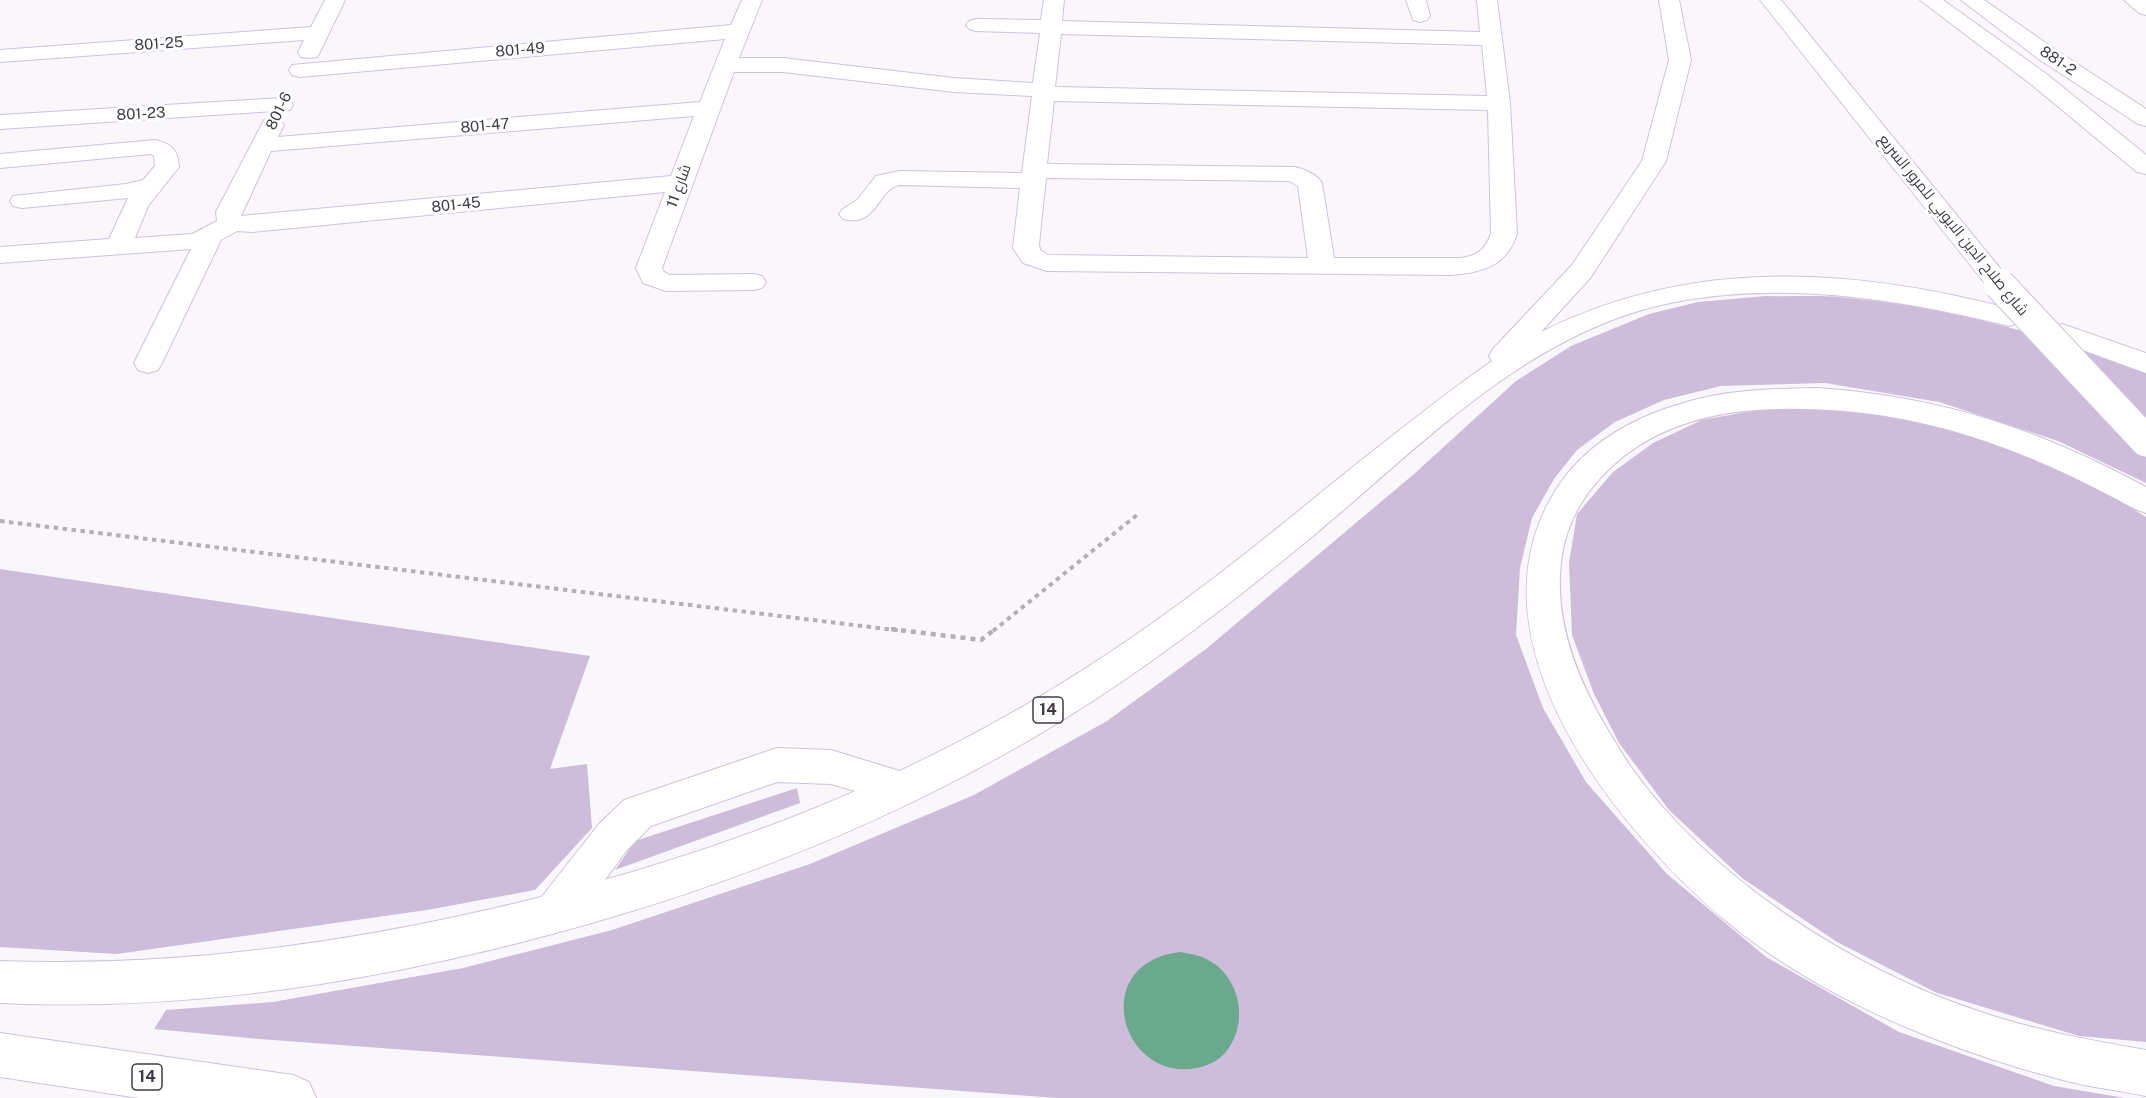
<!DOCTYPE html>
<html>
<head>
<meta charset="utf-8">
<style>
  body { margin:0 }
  canvas { display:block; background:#faf7fc }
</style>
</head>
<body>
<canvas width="2146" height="1098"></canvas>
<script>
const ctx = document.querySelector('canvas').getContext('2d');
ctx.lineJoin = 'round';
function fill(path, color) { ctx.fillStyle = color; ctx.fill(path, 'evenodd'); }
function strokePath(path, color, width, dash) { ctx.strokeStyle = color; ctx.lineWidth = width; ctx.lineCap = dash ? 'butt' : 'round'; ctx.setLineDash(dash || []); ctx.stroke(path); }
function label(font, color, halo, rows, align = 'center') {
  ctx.font = font + ' "Public Sans",Cairo,sans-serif'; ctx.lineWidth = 6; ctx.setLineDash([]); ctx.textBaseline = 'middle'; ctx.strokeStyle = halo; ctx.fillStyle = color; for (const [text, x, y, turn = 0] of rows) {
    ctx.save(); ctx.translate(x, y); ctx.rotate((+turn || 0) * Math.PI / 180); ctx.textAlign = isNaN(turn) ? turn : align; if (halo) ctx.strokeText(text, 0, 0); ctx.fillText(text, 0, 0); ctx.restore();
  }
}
fill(new Path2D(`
  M1766,296C1790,297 1815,295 1839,297C1944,306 2047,335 2146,370V483L2058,441L1939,402L1825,383L1721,386L1664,400L1615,422L1577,450L1554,479L1532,518L1520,568L1516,635L1543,708L1586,782L1667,874L1766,957L1899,1032L2054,1086L2125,1098H1057L259,1039L154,1029L166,1010L273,1002L463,968L612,930L810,864L974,795L1107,721L1206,649L1414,474L1516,381L1571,346L1649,314L1698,302Z
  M1807,408C1830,409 1853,410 1875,412C1959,422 2076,471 2146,517V1042L2079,1036L1937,993L1837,942L1742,878L1669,810L1619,743L1594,694L1572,635L1569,563L1577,514L1613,472L1653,443L1702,420L1752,411Z
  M0,569L590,656L550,769L587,764L592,828L535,890L427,910L117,954L0,947Z
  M797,788L800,803L615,870L635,841Z`), '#cebcdb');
fill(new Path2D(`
  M1180,952C1186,953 1193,954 1199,956C1239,969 1252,1022 1225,1053C1218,1061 1207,1066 1197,1068C1121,1083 1087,963 1180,952Z`), '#6aa98d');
const minor = new Path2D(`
  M325,0H345L320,52L317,57L309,58L301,57L298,52L304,40L0,62V50L311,27Z
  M742,0H762L739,58H783L954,78L1033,83L1040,33L976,31L969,29L966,25L969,21L976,19L1041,20L1044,0H1064L1062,21L1480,32L1477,0H1497L1510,103L1517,233C1508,266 1481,273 1450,275L1047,271L1023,263L1013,248L1020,188L899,185C877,190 877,228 843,219L839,214L843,209L857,200L876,176L899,171L1022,173L1032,96L954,92L783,72H734L662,268L664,272L670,275L753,274L762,276L766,282L762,288L753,290L666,291L643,283L636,268L665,192L252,232L237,231L221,240L162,363L158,370L148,373L138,370L134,363L191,249L0,263V247L109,239L128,198L22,208L13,206L10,201L13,196L126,184L143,180L155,166L154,156L151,154L0,168V154L155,140C172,144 178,150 179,167L148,206L135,238L192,234L217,221L216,212L264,120L272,118L280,120L284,125L278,137L700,102L725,39L300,77L292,75L289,70L292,65L731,25ZM1061,34L1482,45L1487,96L1055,87ZM1054,101L1488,110L1491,233C1486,249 1477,256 1461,258H1334L1322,183C1316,174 1305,169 1294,167L1047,164ZM694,116L671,176L241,216L271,151ZM1046,178L1289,181L1298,186L1308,258L1048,255L1040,250L1039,244Z
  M1406,0H1426L1430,16L1427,20L1420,22L1413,20Z
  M1961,0H1984L2056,50L2146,109V126L2138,124L2040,60Z
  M2124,0H2146V15L2139,13Z
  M282,98L290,100L293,105L290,110L0,129V115Z
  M777,748L831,750L916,776L921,788L916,800L902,805L831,784L777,782L651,826L627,850L570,927L555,933L540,927L534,913L540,899L599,824L624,800Z`);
const highway = new Path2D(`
  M1659,0H1679L1691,60L1666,161L1591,277L1541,332C1694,255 1859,268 2019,311L2023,317L2019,323L2009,326C1898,299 1784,280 1670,303C1528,332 1420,447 1313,536C1222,611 1128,683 1026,742C865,835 693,899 514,944C343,987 176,1011 0,1003V961C177,967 345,944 517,903C722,853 911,781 1089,666C1175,611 1255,547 1334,482C1386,441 1437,399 1492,361L1489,356L1493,349L1572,265L1642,161L1669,60Z
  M1760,0H1781L2008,278L2012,284L2008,290L1999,292L1990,290Z
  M1920,0H1943L2048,75L2146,155V174L2137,172L2032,85Z
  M2062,324L2146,353V373L2052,339L2048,333L2052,327Z
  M1817,388C1939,396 2039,429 2146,487V513L2135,509C2020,446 1912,406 1779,409C1724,410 1669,421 1624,456C1590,483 1566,518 1561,562C1554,623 1578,681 1609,732C1617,744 1624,758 1633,770C1712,879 1852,969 1978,1011C2033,1030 2089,1040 2146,1050V1096C2117,1090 2087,1087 2059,1079C1944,1049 1817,997 1725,920C1616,828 1464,641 1554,493C1585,441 1641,413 1698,399C1737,389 1777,389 1817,388Z
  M0,1033L293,1075L309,1082L316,1098H139L0,1077Z`);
strokePath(minor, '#d0c1dc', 2);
strokePath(highway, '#d0c1dc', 2);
strokePath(new Path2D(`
  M0,521L903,631
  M993,631L1137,515`), '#b3afb6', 4, [4.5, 4.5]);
strokePath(new Path2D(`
  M891,629L981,640L995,629`), '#b3afb6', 4.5, [5, 5]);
fill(minor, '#fff');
fill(highway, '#fff');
const highwayBridge = new Path2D(`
  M1999,284L2146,441`);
strokePath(highwayBridge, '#d0c1dc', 33, []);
strokePath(highwayBridge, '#fff', 31);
label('15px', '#403a45', '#fff', [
  ["801-25",159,44,-4],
  ["801-49",520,50,-5],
  ["881-2",2058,61,34],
  ["801-6",279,111,-64],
  ["801-23",141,114,-3],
  ["801-47",485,126,-5],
  ["شارع 11",679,186,-70],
  ["801-45",456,205,-6],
  ["شارع صلاح الدين الايوبي للمرور السريع",1953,225,51]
]);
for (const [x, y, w] of [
  [1048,710,30],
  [147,1077,30]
]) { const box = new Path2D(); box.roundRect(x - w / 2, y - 13, w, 26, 4.5); ctx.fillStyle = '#fff'; ctx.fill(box); strokePath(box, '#403a45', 1.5); }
label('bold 16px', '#403a45', null, [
  ["14",1048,710],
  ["14",147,1077]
]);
</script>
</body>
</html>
